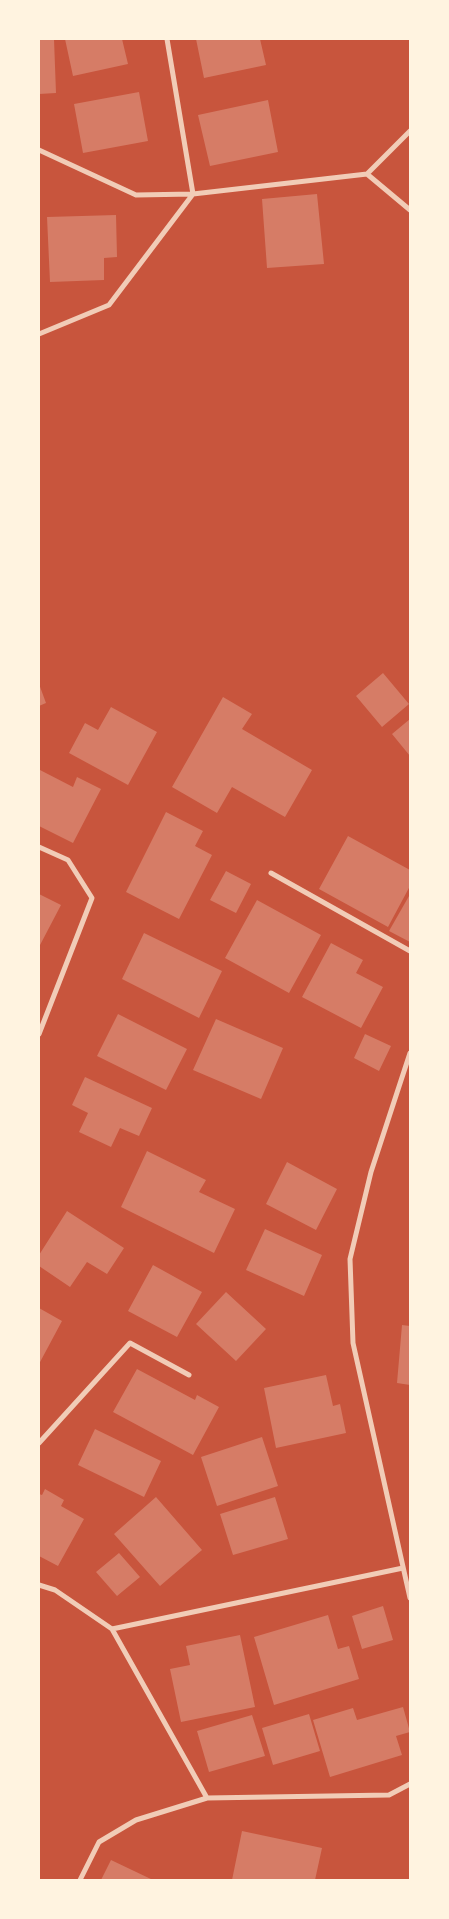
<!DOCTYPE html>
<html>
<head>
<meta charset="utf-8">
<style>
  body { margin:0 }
  #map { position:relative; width:449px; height:1919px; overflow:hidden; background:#c8553d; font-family:Cabin,sans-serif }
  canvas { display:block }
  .frame { position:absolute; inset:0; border:40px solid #fff3e0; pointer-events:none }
</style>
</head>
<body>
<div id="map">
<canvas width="449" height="1919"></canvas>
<div class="frame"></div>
</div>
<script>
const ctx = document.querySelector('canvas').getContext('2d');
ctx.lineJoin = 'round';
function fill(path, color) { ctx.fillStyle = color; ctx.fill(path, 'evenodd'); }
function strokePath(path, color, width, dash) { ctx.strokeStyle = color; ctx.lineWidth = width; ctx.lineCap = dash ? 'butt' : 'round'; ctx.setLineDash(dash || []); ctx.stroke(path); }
fill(new Path2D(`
  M39,39H54L56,93L39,94Z
  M65,39H122L128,64L73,76Z
  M196,39H260L266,65L204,78Z
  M139,92L148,141L83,153L74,104Z
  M268,100L278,152L210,166L198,115Z
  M317,194L324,264L267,268L262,199Z
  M116,215L117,257L104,258V280L50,282L47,217Z
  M383,673L409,704L382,727L356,696Z
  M39,684L46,703L39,706Z
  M223,697L252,714L242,729L312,770L285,817L232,787L217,813L172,787Z
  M111,707L157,732L128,785L69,753L85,723L98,730Z
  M410,719V756L392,734Z
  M40,770L73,787L77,777L101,789L73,843L39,826V773Z
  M166,812L203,831L195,846L212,855L179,919L126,892Z
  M348,836L410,870V886L388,927L319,889Z
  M226,871L251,884L236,913L210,900Z
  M39,894L61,905L39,947Z
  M409,896L410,897V942L389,931Z
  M257,900L321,935L289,993L225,958Z
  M144,933L222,971L199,1018L122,979Z
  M331,943L363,960L356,973L383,987L361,1028L302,997Z
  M118,1014L187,1049L166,1090L97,1056Z
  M216,1019L283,1048L261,1099L193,1070Z
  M365,1034L391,1046L379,1071L354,1058Z
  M85,1077L152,1108L139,1136L120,1128L111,1147L79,1132L88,1113L72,1105Z
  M147,1151L206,1180L199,1192L235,1209L214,1253L121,1207Z
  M287,1162L337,1189L316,1230L266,1204Z
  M67,1211L124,1248L107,1274L87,1262L70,1287L39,1266V1255Z
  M265,1229L322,1255L304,1296L246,1270Z
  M153,1265L202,1292L177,1337L128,1311Z
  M226,1292L266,1329L236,1361L196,1324Z
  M39,1308L62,1321L39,1364Z
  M402,1325L410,1326V1385L397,1383Z
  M137,1369L195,1400L197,1395L219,1407L193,1455L113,1412Z
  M326,1375L333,1406L340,1404L346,1433L276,1448L264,1388Z
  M95,1429L161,1461L144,1497L78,1465Z
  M262,1437L278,1486L217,1506L201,1457Z
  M45,1489L64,1500L61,1506L84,1519L58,1566L39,1556V1494L42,1495Z
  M156,1497L202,1550L160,1586L114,1534Z
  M275,1497L288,1539L233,1555L220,1514Z
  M119,1553L140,1577L117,1596L96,1572Z
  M383,1606L393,1640L362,1649L352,1616Z
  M328,1615L338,1649L349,1646L359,1679L274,1705L254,1637Z
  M240,1635L255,1707L181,1722L170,1669L190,1665L186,1646Z
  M403,1707L410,1732L396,1736L402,1755L330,1777L313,1720L353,1708L357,1720Z
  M309,1714L320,1751L273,1765L262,1728Z
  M252,1715L265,1756L209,1772L197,1731Z
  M242,1831L322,1848L315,1880H232Z
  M111,1860L153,1880H101Z`), '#d67c66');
strokePath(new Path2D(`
  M39,150L136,195L193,194L367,174L410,131
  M367,174L410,210
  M39,334L109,305L193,194L167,39
  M39,847L68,860L92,898L39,1034
  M271,873L410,951
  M410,1053L371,1172L350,1259L353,1343L410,1598
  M39,1443L130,1343L189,1375
  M39,1585L55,1590L112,1629L207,1798
  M112,1629L403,1568
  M80,1880L99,1842L136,1820L207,1798L389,1795L410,1784`), '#f1ccb7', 5);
</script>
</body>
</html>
